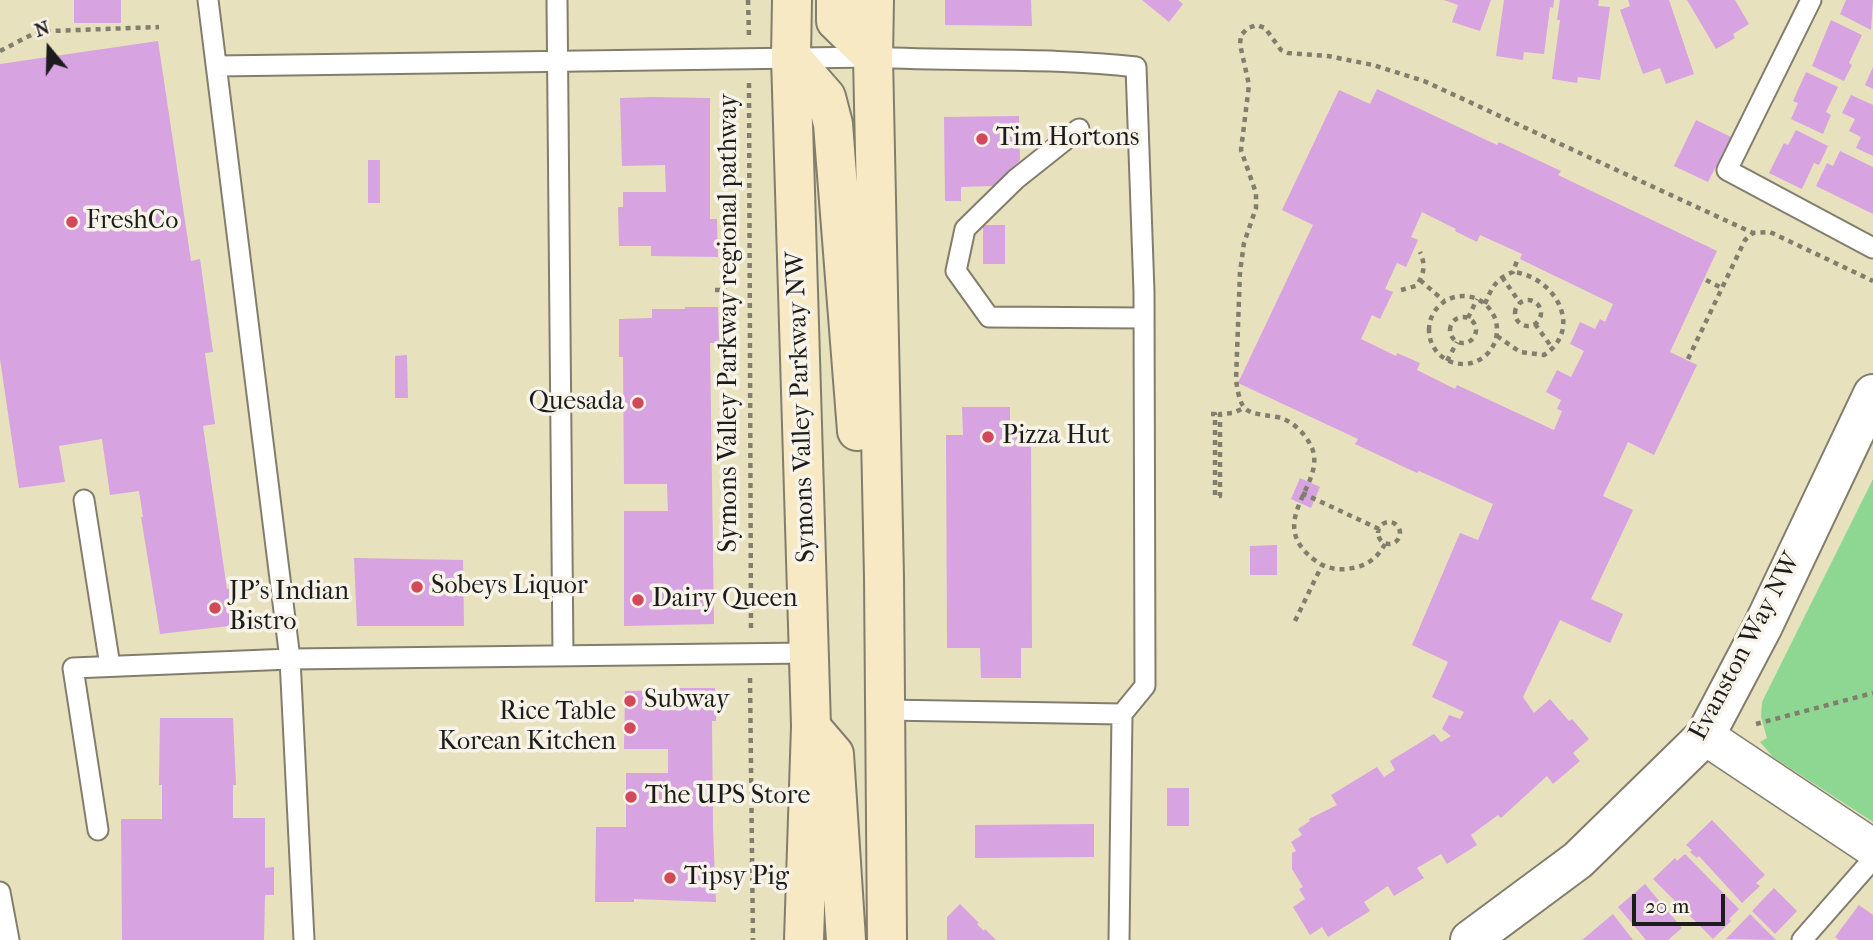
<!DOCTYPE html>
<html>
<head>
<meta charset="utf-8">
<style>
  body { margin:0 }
  #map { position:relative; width:1873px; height:940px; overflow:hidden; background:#e8e1be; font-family:"IM FELL French Canon",serif }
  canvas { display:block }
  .north { position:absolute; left:14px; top:14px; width:70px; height:70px; -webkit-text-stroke:5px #f7f3e8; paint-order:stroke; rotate:341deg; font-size:19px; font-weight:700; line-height:28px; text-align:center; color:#1c1c1c }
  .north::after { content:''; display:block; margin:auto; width:24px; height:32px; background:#1c1c1c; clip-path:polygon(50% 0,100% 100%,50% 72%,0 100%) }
  .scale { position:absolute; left:1632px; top:894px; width:93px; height:32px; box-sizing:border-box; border:4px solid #1c1c1c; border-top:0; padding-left:9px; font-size:21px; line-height:24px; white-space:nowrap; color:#1c1c1c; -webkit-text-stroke:5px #f7f3e8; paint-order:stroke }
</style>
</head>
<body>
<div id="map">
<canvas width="1873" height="940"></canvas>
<div class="north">N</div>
<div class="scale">20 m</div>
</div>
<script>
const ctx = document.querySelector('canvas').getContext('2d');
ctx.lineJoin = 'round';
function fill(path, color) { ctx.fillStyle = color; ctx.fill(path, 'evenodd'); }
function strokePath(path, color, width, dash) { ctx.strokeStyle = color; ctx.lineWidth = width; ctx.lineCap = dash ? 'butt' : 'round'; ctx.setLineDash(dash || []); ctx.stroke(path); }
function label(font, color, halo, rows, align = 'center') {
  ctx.font = font + ' "IM FELL French Canon",serif'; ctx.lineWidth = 7; ctx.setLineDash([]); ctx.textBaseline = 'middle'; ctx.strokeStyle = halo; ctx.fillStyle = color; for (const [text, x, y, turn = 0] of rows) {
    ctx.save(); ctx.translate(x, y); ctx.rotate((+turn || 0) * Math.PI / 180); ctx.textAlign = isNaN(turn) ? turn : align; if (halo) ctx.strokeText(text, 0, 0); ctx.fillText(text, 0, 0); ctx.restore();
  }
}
fill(new Path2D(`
  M1873,479V822L1773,757L1760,742L1767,738L1761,717L1762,702Z`), '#8ed792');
fill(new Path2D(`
  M74,0H121V23H74Z
  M945,0H1031L1032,26L945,25Z
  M1142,0H1178L1183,4L1169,22Z
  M1444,0H1491L1480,31L1452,22L1458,5Z
  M1504,0H1554L1553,8L1550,7L1544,54L1524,52L1523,60L1496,56Z
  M1560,0H1599L1598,6L1610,7L1600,80L1578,77L1577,83L1552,79L1560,20H1557Z
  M1628,0H1669L1694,74L1666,84L1660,68L1643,74L1620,10L1630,6Z
  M1687,0H1735L1749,24L1733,34L1735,38L1716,49Z
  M1846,0H1873L1871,30L1840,14Z
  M1831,20L1862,35L1849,63L1852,65L1844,81L1812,66Z
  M158,41L191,261L200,259L213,352L205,353L215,424L203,426L227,589L232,588L238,625L160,634L141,517H143L139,491L110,495L102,439L59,446L65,482L19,488L0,359V64Z
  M1873,67V89L1865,85Z
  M1806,72L1838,87L1826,112L1831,115L1823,134L1791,119L1798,103L1793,101Z
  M1377,89L1497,145L1499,142L1561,171L1558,175L1717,251L1670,352L1697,365L1654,455L1628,442L1603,496L1633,510L1591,599L1623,614L1610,643L1560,620L1523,697L1534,713L1550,699L1569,721L1572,719L1589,739L1573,753L1580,761L1553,784L1547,776L1501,818L1498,815L1471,835L1477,845L1447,864L1441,854L1417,868L1424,878L1394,896L1388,886L1364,902L1370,911L1328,937L1322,927L1310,935L1293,907L1305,899L1299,889L1303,887L1292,869V853L1296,851L1291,842L1302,835L1298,829L1310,821L1309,819L1337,805L1331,795L1377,767L1384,777L1395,770L1390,761L1434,734L1441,742L1451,736L1442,729L1449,715L1460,719L1464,712L1432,697L1448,662L1412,645L1460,533L1478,540L1493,504L1419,471L1417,473L1355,444L1358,439L1238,383L1313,225L1282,210L1339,90L1370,104ZM1422,212L1456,229L1455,231L1477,242L1480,235L1522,254L1520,259L1613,304L1605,322L1600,319L1595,329L1580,322L1570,344L1584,351L1571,377L1557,370L1546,392L1561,400L1557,409L1562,411L1554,430L1457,385L1455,389L1417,370L1420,363L1397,353L1396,356L1361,339L1372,315L1380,319L1393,292L1385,289L1397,263L1406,267L1418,240L1411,237Z
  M1851,95L1873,105V156L1856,148L1861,137L1849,131L1855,119L1842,113Z
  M653,97L710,98V219H717L718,257L651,256V246H619L618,207H623V192H666L665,165L622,166L620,98Z
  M1019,116L1020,160L994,186L961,187V201H945L944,117Z
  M1696,120L1731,137L1708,182L1674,166Z
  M1796,130L1828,146L1819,165L1814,163L1802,189L1769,173L1784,143L1788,145Z
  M1840,151L1873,167V214L1816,186L1827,163L1833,166Z
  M368,160H380V203H368Z
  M983,225H1005V264H983Z
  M685,307H718L719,343H710L714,624L624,626V511H668L667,484H624L623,357H619V319L652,318V309H685Z
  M407,355L408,398H395V356Z
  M962,407H1010V434H1031L1032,648H1021V678H981L980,648H947L946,435H963Z
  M1300,478L1320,487L1311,508L1291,499Z
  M1277,545V575H1250V546Z
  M354,558L463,560L464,626H357Z
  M673,688H715L716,721H712L713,828L716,902L634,899V902H595L596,827H626V773H668V749H624L625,691L673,690Z
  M160,718H233L236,785H233V818H265V868L274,867V895H265L264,940H122L121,819H162V785H159Z
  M1167,788H1189V826H1167Z
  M1712,820L1765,875L1756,883L1760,886L1742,903L1699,856L1697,858L1690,852L1692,850L1686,845Z
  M1094,824V857L975,858V825Z
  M1685,854L1739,909L1729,919L1731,921L1713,939L1653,879L1675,858L1677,861Z
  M1645,884L1682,928L1668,940H1646L1618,907Z
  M1774,888L1797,911L1775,934L1752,911Z
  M960,904L979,923L977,924L984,931L985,929L996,940H947V917Z
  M1859,905L1873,915V940H1839L1835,937Z
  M1613,914L1633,940H1582Z
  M1750,914L1776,940L1726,939Z`), '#d7a3e1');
const service = new Path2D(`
  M208,0L290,659L304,940
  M557,0L563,655
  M1811,0L1727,170L1873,248
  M217,66L873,57C961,62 1049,57 1136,67L1144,292L1145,686L1122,714L886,710
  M1079,129L1016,179L965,229L956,271L989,317L1144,318
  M84,500L110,666
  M98,830L73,668L290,659L809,653
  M0,892L9,940
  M1119,940L1122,714
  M1802,940L1873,859`);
const minor = new Path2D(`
  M1705,736L1873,848`);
const tertiary = new Path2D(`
  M1470,940L1578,860L1705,736L1762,628L1873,394`);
const secondary = new Path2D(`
  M792,0L791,57L811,726L804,940
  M836,0V21L873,57
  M874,0L873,57L884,577L887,940
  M791,57L826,97L833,124L857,431
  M816,733L834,754L846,940`);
strokePath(service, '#827e6d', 23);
strokePath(minor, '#827e6d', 40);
strokePath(tertiary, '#827e6d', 42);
strokePath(secondary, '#827e6d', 42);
strokePath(new Path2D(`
  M748,0L749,36
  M0,51L33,34L51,31L159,27
  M749,83L751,631
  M1502,277L1520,303
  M1420,280L1444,301
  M1706,280L1722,288
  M715,290H727
  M1401,290L1416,286C1424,275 1426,265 1420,252
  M1429 330a34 34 0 1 1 68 0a34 34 0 1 1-68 0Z
  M1515 313a13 13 0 1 1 26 0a13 13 0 1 1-26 0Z
  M1485,304C1491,289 1496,278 1513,272L1518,258
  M1450 330a13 13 0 1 1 26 0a13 13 0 1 1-26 0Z
  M1468,318L1477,299
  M1535,324L1553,349
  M1497,336L1520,352L1544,355C1585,328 1554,276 1513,272
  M1688,359L1745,240L1753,233L1770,232L1873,281
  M1447,361L1457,342
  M1211,414H1215V496H1220V414L1233,413L1244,408
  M1302,493L1379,529
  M1378 533a11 11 0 1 1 22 0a11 11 0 1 1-22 0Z
  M1385,544C1379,555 1370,564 1357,567C1343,571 1328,570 1316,561C1262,522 1327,485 1312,448C1306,434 1292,420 1277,417C1246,412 1241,415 1236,380L1240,272L1244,243L1256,208V193L1241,150L1249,85L1240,44L1241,35L1248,28L1257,25L1265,28L1281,50L1288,53L1328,56L1373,65L1424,81L1753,233
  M1295,621L1322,565
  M750,678L753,940
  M1756,724L1873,693`), '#827e6d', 4.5, [5, 5]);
strokePath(service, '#fff', 19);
strokePath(minor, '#fff', 37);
strokePath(tertiary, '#fff', 38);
strokePath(secondary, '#f7e9c3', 38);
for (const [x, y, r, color] of [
  [982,139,7,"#d1495b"],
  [72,222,7,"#d1495b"],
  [638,403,7,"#d1495b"],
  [988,437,7,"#d1495b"],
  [417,587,7,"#d1495b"],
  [638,600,7,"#d1495b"],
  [215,608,7,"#d1495b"],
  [630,701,7,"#d1495b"],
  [630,728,7,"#d1495b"],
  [631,797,7,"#d1495b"],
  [670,878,7,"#d1495b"]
]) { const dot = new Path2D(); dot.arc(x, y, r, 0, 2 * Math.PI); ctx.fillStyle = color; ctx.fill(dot); strokePath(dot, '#f7f3e8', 2.5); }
label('26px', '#1c1c1c', '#f7f3e8', [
  ["Tim Hortons",996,139],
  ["FreshCo",86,222],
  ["Quesada",624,403,"right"],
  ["Pizza Hut",1002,437],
  ["Sobeys Liquor",431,587],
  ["JP's Indian",229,593],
  ["Bistro",229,623],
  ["Dairy Queen",652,600],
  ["Subway",644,701],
  ["Rice Table",616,713,"right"],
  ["Korean Kitchen",616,743,"right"],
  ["The UPS Store",645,797],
  ["Tipsy Pig",684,878]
], 'left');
label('26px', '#1c1c1c', '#f7f3e8', [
  ["Symons Valley Parkway regional pathway",730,323,-90],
  ["Symons Valley Parkway NW",802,407,-92],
  ["Evanston Way NW",1746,647,-62]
]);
</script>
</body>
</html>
